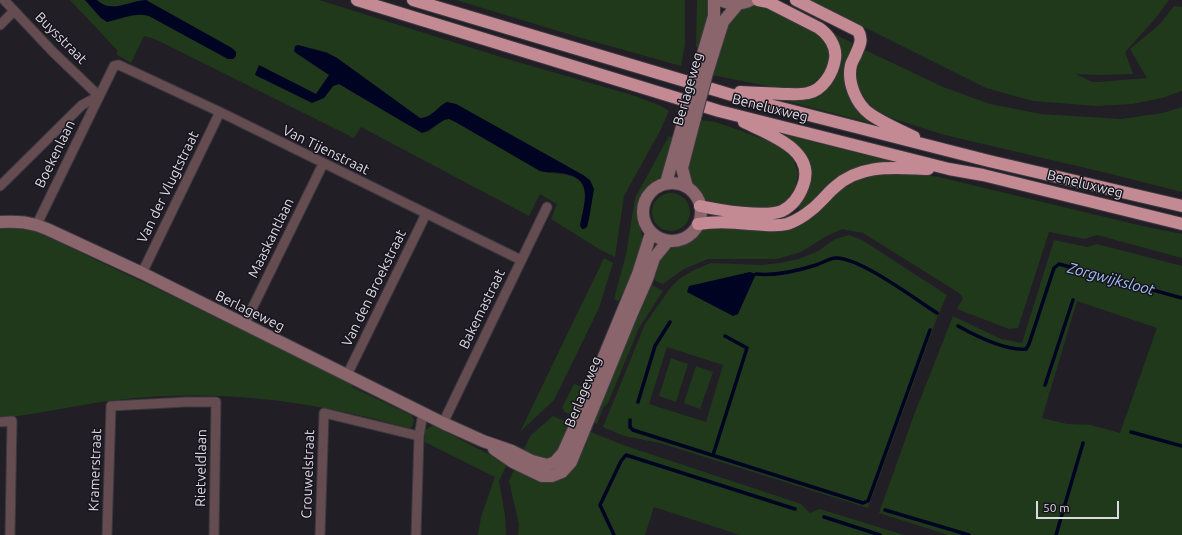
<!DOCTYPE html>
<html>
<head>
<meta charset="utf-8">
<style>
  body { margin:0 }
  #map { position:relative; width:1182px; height:535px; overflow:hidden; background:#211e26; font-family:Ubuntu,sans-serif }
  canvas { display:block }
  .scale { position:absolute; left:1036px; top:501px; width:83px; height:18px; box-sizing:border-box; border:2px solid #dddbe2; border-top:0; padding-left:5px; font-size:12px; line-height:14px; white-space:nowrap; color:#dddbe2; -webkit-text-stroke:3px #17141d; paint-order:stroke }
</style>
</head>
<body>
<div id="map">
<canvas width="1182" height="535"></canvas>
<div class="scale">50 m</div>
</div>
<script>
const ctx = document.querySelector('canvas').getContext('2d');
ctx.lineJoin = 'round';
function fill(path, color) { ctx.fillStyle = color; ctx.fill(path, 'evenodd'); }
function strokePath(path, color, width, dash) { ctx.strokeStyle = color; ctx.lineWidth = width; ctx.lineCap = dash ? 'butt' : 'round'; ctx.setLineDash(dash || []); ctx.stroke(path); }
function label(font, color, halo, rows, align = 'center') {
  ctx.font = font + ' Ubuntu,sans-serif'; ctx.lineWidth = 3; ctx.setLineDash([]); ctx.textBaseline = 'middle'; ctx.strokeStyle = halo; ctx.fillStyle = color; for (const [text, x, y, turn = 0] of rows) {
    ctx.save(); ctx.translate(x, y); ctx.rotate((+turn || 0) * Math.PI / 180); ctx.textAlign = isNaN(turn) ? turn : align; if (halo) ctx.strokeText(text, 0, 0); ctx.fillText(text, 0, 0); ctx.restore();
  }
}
fill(new Path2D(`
  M70,0H85L101,18L107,21C121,19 135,12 149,16L228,59L146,0C128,1 111,14 97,0H319L504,58L632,95L659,105L669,111L660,131L624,196L615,257L599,249L551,219L557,204L540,194L529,216L361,127L354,138L157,40L144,36L131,63L116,54L118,51ZM298,45L327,52L337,58L420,118C432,118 437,107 447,102L456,104L583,175L594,189L591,199L585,196C586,170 557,176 540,171L459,124L449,119L444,120L428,132L405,123L339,84L333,86L324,98L255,74L259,66L316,94L329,75L296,53Z
  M456,0H685V44L681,66L578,37Z
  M697,0H708L709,12L700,48L696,47Z
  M810,0H1169L1154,20L1125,52L1133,74L1098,75L1076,74L1092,82H1098L1147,78L1130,49L1159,25L1174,6L1182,7V91L1162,98L1132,104L1097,106L1033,101L986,88Z
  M759,5L773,8L814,30L824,38L830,50V63L823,75L811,85L799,89L772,87L712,75C718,55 721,25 738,11C743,6 752,6 759,5Z
  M831,32L852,43L845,72L875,124L770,97L831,82Z
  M863,49L943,87L990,104L1041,114L1121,119L1163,113L1182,107V192L1107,173L945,135L894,119L875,110L863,97L856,81V65Z
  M700,120L715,122L736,129L771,142L785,150L794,161L798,173L796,186L794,194L784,204L767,209L714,205L704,198L690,181L687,169Z
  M774,132L891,161L866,165L848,172L801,212L797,206L808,178Z
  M669,136L673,138L666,167L661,178L648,187L639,199L637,214L644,245L631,282L618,301L614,299L626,255L635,198Z
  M895,171L939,177L1142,226L1182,234V258L1097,235L1085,239L1049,232L1018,328L1009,329L957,309L963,298L959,293L863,233L842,229L827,236L801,252L777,259H708L684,269L663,284L656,281L651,275L659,258L669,249L681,246L702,229L715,226L772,230L862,177Z
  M652 212a19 19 0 1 1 38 0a19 19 0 1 1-38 0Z
  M18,227L31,229L48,237L170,295L353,385L352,387L411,415L414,420L412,427L408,428C314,401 223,389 126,399C84,403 42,414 0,418V228Z
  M849,235L862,240L947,295L937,318L868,508L660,443L624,436L603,427L645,324L671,287L679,279L694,270L711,263L762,265L780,263L799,259L818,251L835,239ZM667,347L723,365L706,422L649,404Z
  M1054,240L1087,247L1097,244L1182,266V535H948L879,513L914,415L953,316L1001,339L1022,343ZM1077,301L1157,328L1120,433L1091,425L1067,424L1042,418Z
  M604,258L613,263L599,308L554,400L520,432Z
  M652,285L663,291L639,328L608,403L603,408L597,424L592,422L647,287Z
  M671,358L688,364L676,402L659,396Z
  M696,366L713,372L700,409L684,403Z
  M574,384L587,389L575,417L565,412L562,408Z
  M553,416L571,424C560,450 555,469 523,451L531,435Z
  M433,425L507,464L499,481L505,515L506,535H478L481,517L495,477L425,442V430Z
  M588,431L623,445L801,504L810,513L820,509L904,535H740L654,507L645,535H518L519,524L509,481L515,467L542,481L549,482L566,476L578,457Z`), '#21391b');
fill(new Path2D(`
  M85,0H97C111,14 129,1 146,0L232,48L236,52V56L233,59H228L149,16C135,12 121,19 107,22L101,18Z
  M298,45L327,53L337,58L420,118C432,118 437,107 447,102L456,104L583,175L590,180L594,189L589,219L587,227L584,229H582L580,226C584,203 595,178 562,173C554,172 548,173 540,171L459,124C456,122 452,120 449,119C442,118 431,131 422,133L339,84L333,86L324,98L312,103L255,75L259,65L316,94L329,75L296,53L294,51L295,46Z
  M750,272L756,274L738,314L733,316L687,292L689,286Z`), '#000423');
strokePath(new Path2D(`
  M756,274C775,276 797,271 816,265C822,263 830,258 836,258C861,258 915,299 937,313
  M958,326C976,336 1005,351 1026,349L1029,344L1054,268L1059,264L1182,298
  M1045,385L1073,300
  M638,402L655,346L670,322
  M630,420V427L633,430L863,503L868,501L930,330
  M1131,432L1182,446
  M713,455L747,348L725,336
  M885,510L969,535
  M824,517L880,535
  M614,535L600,505L621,461L626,455L795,509
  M1056,535L1083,443`), '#000423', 3.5);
const street = new Path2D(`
  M0,25L14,11
  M0,186L82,105L99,96L53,52L4,0
  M37,224L114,66L119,65L220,112L521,260
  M142,273L220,112
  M244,325L323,164
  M347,375L426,214
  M0,422L12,421L10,535
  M443,423L547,207
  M107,535L111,406L186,402H216L214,535
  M320,535L324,413L419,436
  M416,535L419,436L423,413`);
const secondary = new Path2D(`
  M720,0C731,5 741,5 751,0
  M698,71L714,16V0
  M707,73L723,22L738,4
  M643 212a29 29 0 1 1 58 0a29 29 0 1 1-58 0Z
  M666,183L685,116
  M687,187L682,168L695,118
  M0,222C18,221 31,222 47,229L142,273L443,423L483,441L512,451L532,461L547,465L555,462L563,453L577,422L638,274L651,233
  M494,449L513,462L542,476H552L562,472L571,462L632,313L647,279L654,258L668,241`);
const highway = new Path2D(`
  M357,0L719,111L949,169L983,175L1182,224
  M413,0L742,98L989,161L1182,206
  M796,0L858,31C863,39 860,45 856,54C855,57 852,61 851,65C847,82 856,104 870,114C883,123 899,130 914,137
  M740,92C755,93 769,93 783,94C791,94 800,95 808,93C823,90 833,73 835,59C837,47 829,35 819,28L768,2L758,0
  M700,206C719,210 764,218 782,211C792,206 799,197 803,186C817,150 768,134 744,122
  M698,224C716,221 732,222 750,224C762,224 775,227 787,224C799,220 813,210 822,200C826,196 830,191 835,187C861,163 896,168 928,169`);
strokePath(street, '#3b3840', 11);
strokePath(secondary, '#3b3840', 14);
strokePath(highway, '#3b3840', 14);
strokePath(street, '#644c50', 9);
strokePath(secondary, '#8a656b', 12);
strokePath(highway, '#c38a93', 12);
const secondaryBridge = new Path2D(`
  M685,116L698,71
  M695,118L707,73`);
strokePath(secondaryBridge, '#3b3840', 14, []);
strokePath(secondaryBridge, '#8a656b', 12);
label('14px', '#dddbe2', '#17141d', [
  ["Buysstraat",61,38,45],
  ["Berlageweg",688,89,-74],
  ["Beneluxweg",770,108,14],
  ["Van Tijenstraat",326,150,26],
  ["Boekenlaan",55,154,-64],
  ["Beneluxweg",1085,184,14],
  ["Van der Vlugtstraat",168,187,-64],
  ["Maaskantlaan",271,238,-64],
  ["Van den Broekstraat",374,288,-64],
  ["Bakemastraat",482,309,-64],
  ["Berlageweg",250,311,26],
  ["Berlageweg",583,392,-68],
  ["Rietveldlaan",201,468,-89],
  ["Kramerstraat",95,470,-88],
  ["Crouwelstraat",308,474,-88]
]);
label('italic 15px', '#a1c1f5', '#17141d', [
  ["Zorgwijksloot",1111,279,15]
]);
</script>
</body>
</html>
